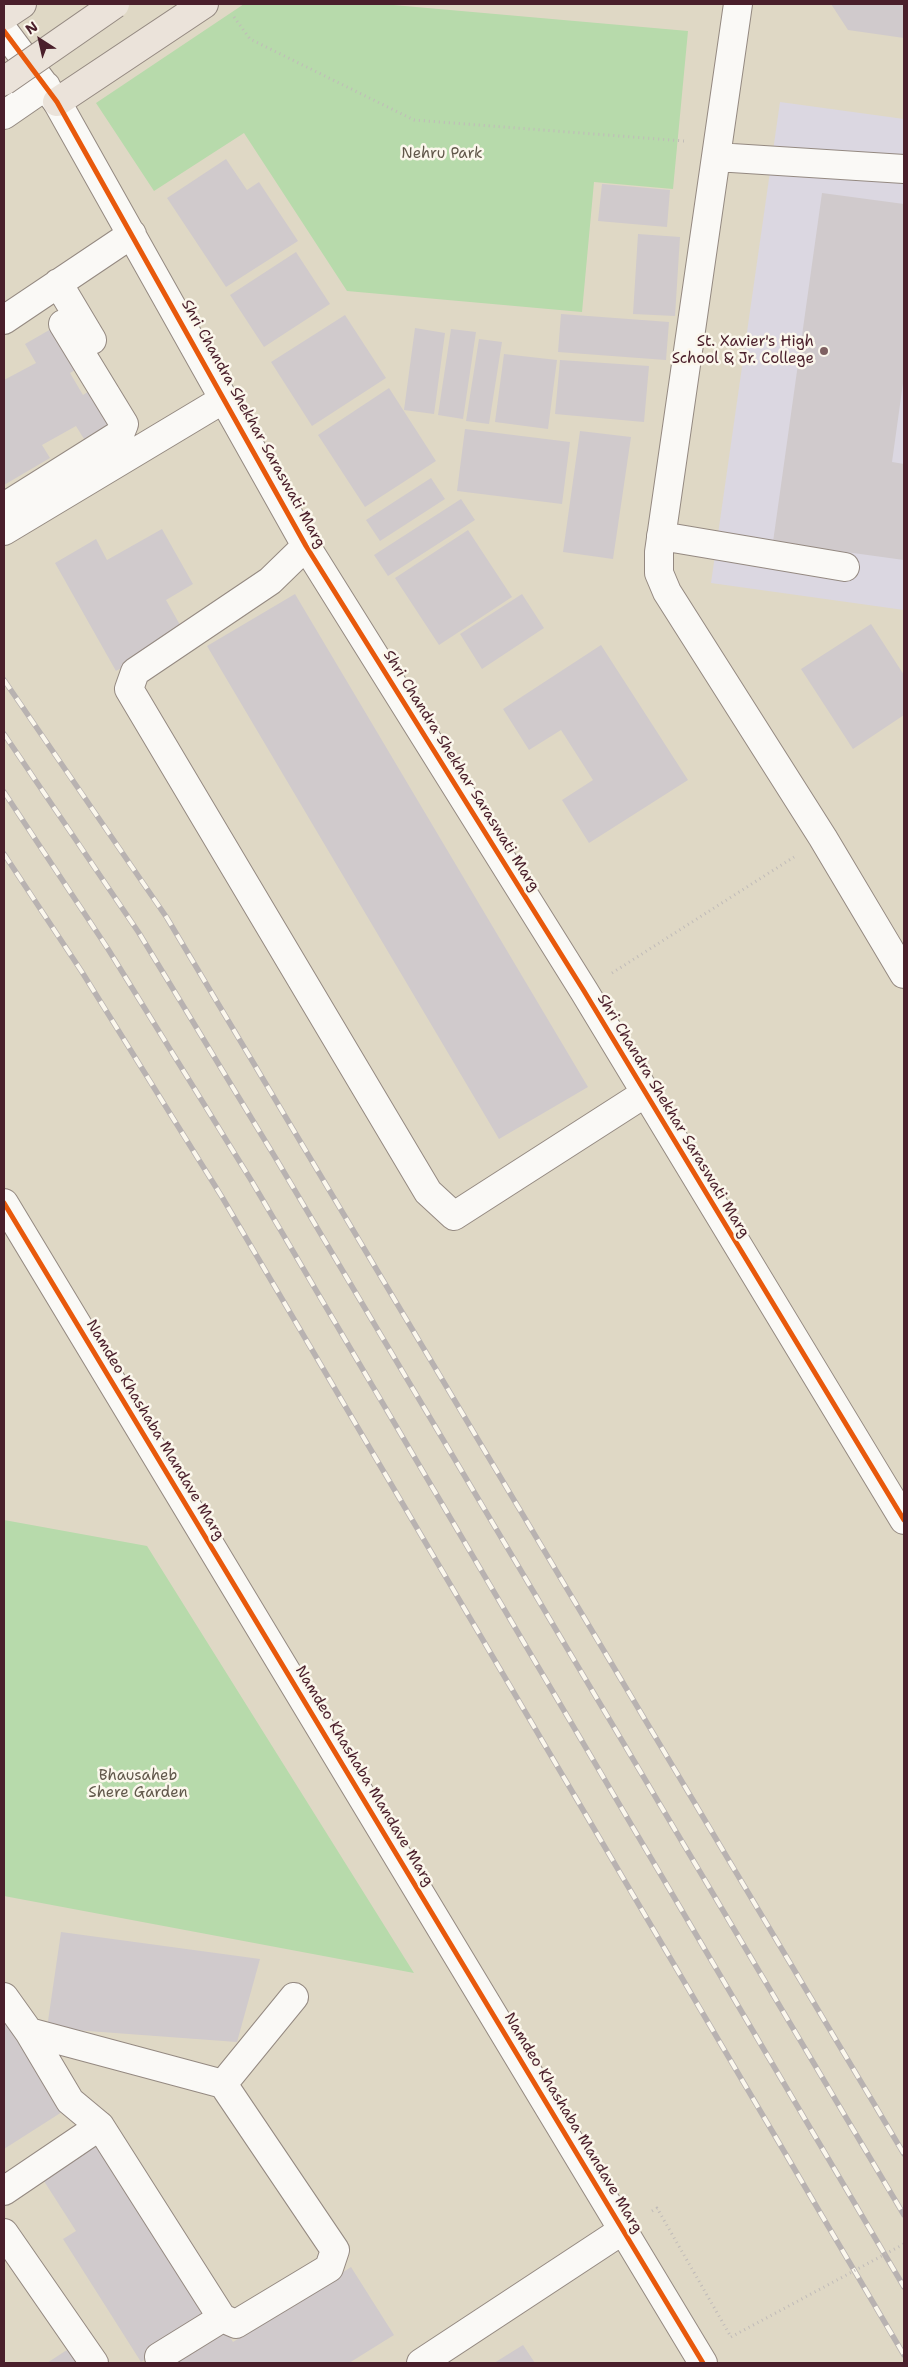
<!DOCTYPE html>
<html>
<head>
<meta charset="utf-8">
<style>
  body { margin:0 }
  #map { position:relative; width:908px; height:2367px; overflow:hidden; background:#dfd8c5; font-family:"Shantell Sans",sans-serif }
  canvas { display:block }
  .frame { position:absolute; inset:0; border:5px solid #4a1f2b; pointer-events:none }
  .north { position:absolute; left:15px; top:15px; width:50px; height:50px; -webkit-text-stroke:4px #fbf7ec; paint-order:stroke; rotate:325deg; font-size:14px; font-weight:700; line-height:20px; text-align:center; color:#4a1f2b }
  .north::after { content:''; display:block; margin:auto; width:18px; height:22px; background:#4a1f2b; clip-path:polygon(50% 0,100% 100%,50% 72%,0 100%) }
</style>
</head>
<body>
<div id="map">
<canvas width="908" height="2367"></canvas>
<div class="frame"></div>
<div class="north">N</div>
</div>
<script>
const ctx = document.querySelector('canvas').getContext('2d');
ctx.lineJoin = 'round';
function fill(path, color) { ctx.fillStyle = color; ctx.fill(path, 'evenodd'); }
function strokePath(path, color, width, dash) { ctx.strokeStyle = color; ctx.lineWidth = width; ctx.lineCap = dash ? 'butt' : 'round'; ctx.setLineDash(dash || []); ctx.stroke(path); }
function label(font, color, halo, rows, align = 'center') {
  ctx.font = font + ' "Shantell Sans",sans-serif'; ctx.lineWidth = 5; ctx.setLineDash([]); ctx.textBaseline = 'middle'; ctx.strokeStyle = halo; ctx.fillStyle = color; for (const [text, x, y, turn = 0] of rows) {
    ctx.save(); ctx.translate(x, y); ctx.rotate((+turn || 0) * Math.PI / 180); ctx.textAlign = isNaN(turn) ? turn : align; if (halo) ctx.strokeText(text, 0, 0); ctx.fillText(text, 0, 0); ctx.restore();
  }
}
fill(new Path2D(`
  M780,102L904,119V610L711,583Z`), '#dbd7e1');
fill(new Path2D(`
  M244,4H382L688,31L673,189L594,182L582,312L347,291L244,133L154,191L96,103Z
  M4,1520L147,1546L414,1973L4,1896Z`), '#b7daab');
fill(new Path2D(`
  M831,4H904V38L848,30Z
  M226,159L247,190L259,182L298,241L226,287L167,198Z
  M602,184L670,190L667,227L598,221Z
  M822,193L904,204V376L892,462L904,464V560L773,542Z
  M638,234L680,237L675,316L633,314Z
  M296,252L330,304L264,347L230,295Z
  M561,314L669,322L666,360L558,352Z
  M345,315L386,378L312,426L271,362Z
  M58,325L82,366L70,373L83,395L94,388L113,422L84,439L76,426L42,445L50,458L4,485V380L36,363L25,344Z
  M415,328L445,333L434,414L404,410Z
  M451,329L476,332L463,419L438,415Z
  M479,339L502,342L489,424L466,421Z
  M504,354L557,360L548,429L495,422Z
  M560,360L649,366L644,422L555,414Z
  M389,388L436,461L365,507L318,435Z
  M465,429L570,442L562,504L457,491Z
  M580,431L631,437L613,559L563,552Z
  M431,478L445,499L380,541L366,520Z
  M461,499L475,520L388,576L374,555Z
  M162,529L193,584L166,600L184,632L116,671L55,563L96,539L107,560Z
  M468,530L512,597L439,645L395,578Z
  M295,594L588,1087L499,1139L207,646Z
  M522,594L544,628L482,669L460,634Z
  M871,624L904,675V715L853,749L801,669Z
  M601,645L688,780L589,843L562,800L593,780L561,730L529,750L503,709Z
  M61,1932L260,1959L237,2042L47,2028Z
  M4,2020L62,2112L4,2149Z
  M103,2140L214,2316L141,2362L63,2239L76,2231L42,2178Z
  M351,2267L394,2335L349,2363H164L223,2326L233,2342Z
  M523,2345L535,2363H494Z
  M73,2346L84,2363H47Z`), '#d0cacc');
const minor = new Path2D(`
  M738,4L659,552V573L667,592L823,838L904,974
  M4,31L57,102L306,546L584,991L904,1520
  M4,115L46,86
  M716,157L904,169
  M58,283L92,340
  M4,320L132,234
  M4,507L120,434L124,424L63,324
  M4,531L224,399
  M661,536L845,567
  M306,546L270,581L135,672L129,689L428,1192L454,1216L644,1094
  M4,1203L703,2363
  M4,1997L29,2032L223,2084L335,2250L329,2268L236,2324L222,2318L100,2126L4,2191
  M29,2032L70,2101L100,2126
  M223,2084L294,1997
  M4,2233L94,2363
  M159,2357L222,2318
  M421,2363L623,2230`);
const major = new Path2D(`
  M4,16L22,4
  M57,102L204,4`);
strokePath(minor, '#948981', 30);
strokePath(major, '#948981', 30);
strokePath(new Path2D(`
  M234,17L250,39L414,120L684,141
  M612,973L794,857
  M652,2211L657,2208L731,2337`), '#c0bbb9', 3, [1, 4]);
strokePath(minor, '#faf9f6', 28);
strokePath(major, '#ebe3da', 28);
const rail = new Path2D(`
  M4,680L167,918L904,2154
  M4,734L139,933L278,1162L904,2215
  M4,792L108,949L251,1180L904,2287
  M4,854L82,972L222,1197L904,2355`);
strokePath(rail, '#b8b2b1', 5.5);
strokePath(rail, '#fbf7ec', 4, [11]);
const majorBridge = new Path2D(`
  M4,81L115,4`);
strokePath(majorBridge, '#948981', 30, []);
strokePath(new Path2D(`
  M731,2337L904,2244`), '#c0bbb9', 3, [1, 4]);
strokePath(majorBridge, '#ebe3da', 28);
strokePath(new Path2D(`
  M4,31L57,102L306,546L584,991L904,1520
  M4,1203L703,2363`), '#e8590c', 5);
for (const [x, y, r, color] of [
  [824,351,5,"#7e6061"]
]) { const dot = new Path2D(); dot.arc(x, y, r, 0, 2 * Math.PI); ctx.fillStyle = color; ctx.fill(dot); strokePath(dot, '#fbf7ec', 2); }
label('15px', '#61584b', '#fbf7ec', [
  ["Nehru Park",442,154],
  ["Bhausaheb",138,1776],
  ["Shere Garden",138,1793]
]);
label('15px', '#4a1f2b', '#fbf7ec', [
  ["St. Xavier's High",814,342],
  ["School & Jr. College",814,359]
], 'right');
label('15px', '#4a1f2b', '#fbf7ec', [
  ["Shri Chandra Shekhar Saraswati Marg",253,424,61],
  ["Shri Chandra Shekhar Saraswati Marg",461,771,58],
  ["Shri Chandra Shekhar Saraswati Marg",673,1116,59],
  ["Namdeo Khashaba Mandave Marg",155,1430,59],
  ["Namdeo Khashaba Mandave Marg",364,1776,59],
  ["Namdeo Khashaba Mandave Marg",573,2123,59]
]);
</script>
</body>
</html>
